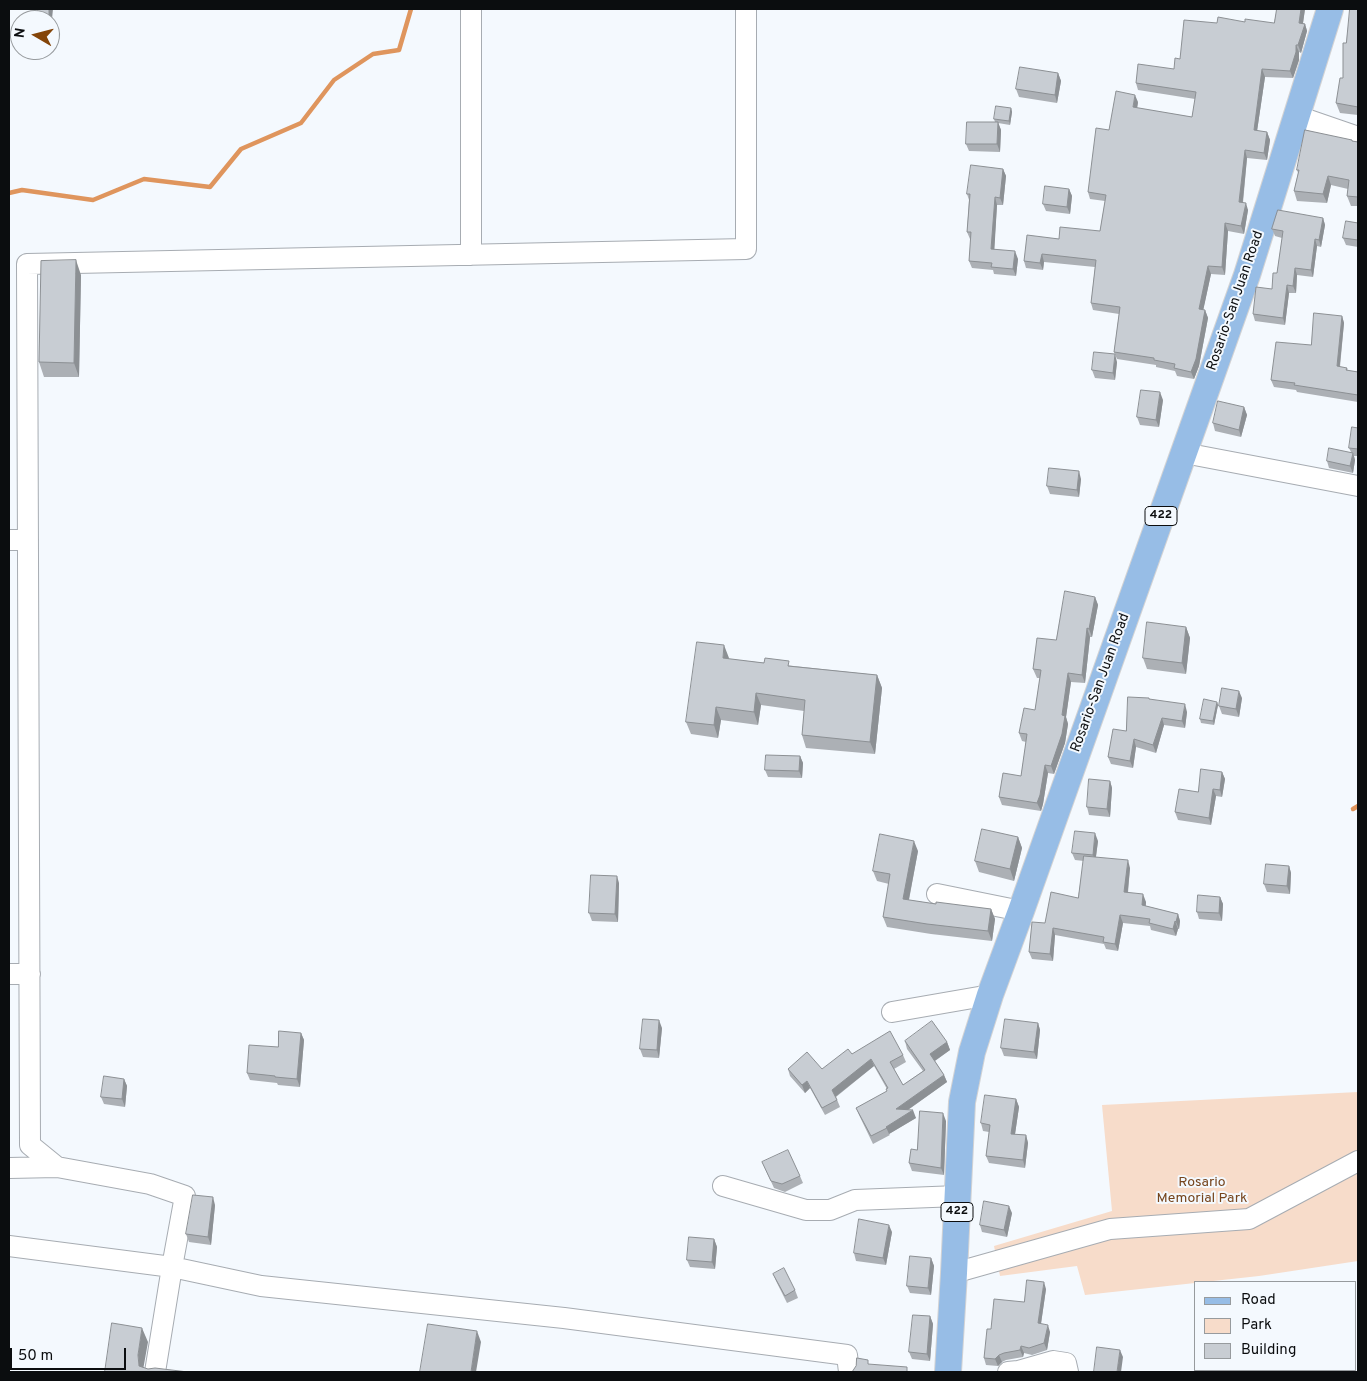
<!DOCTYPE html>
<html>
<head>
<meta charset="utf-8">
<style>
  body { margin:0 }
  #map { position:relative; width:1367px; height:1381px; overflow:hidden; background:#f4f9fe; font-family:Overpass,sans-serif }
  canvas { display:block }
  .frame { position:absolute; inset:0; border:10px solid #0b0d0f; pointer-events:none }
  .legend { position:absolute; left:1194px; top:1281px; width:162px; height:90px; box-sizing:border-box; background:#f4f9fe; border:1px solid #979b9e; margin:0; padding:6px 9px; list-style:none; font-size:15px; color:#0b0d0f }
  .legend li { display:flex; align-items:center; gap:10px; height:25px }
  .legend b { width:25px; border:1px solid #979b9e }
  .north { position:absolute; left:10px; top:10px; width:50px; height:50px; box-sizing:border-box; background:#f4f9fe; border:1px solid #979b9e; border-radius:50%; rotate:278deg; font-size:14px; font-weight:700; line-height:20px; text-align:center; color:#0b0d0f }
  .north::after { content:''; display:block; margin:auto; width:18px; height:22px; background:#844509; clip-path:polygon(50% 0,100% 100%,50% 72%,0 100%) }
  .scale { position:absolute; left:10px; top:1348px; width:116px; height:22px; box-sizing:border-box; border:2px solid #0b0d0f; border-top:0; padding-left:6px; font-size:15px; line-height:18px; white-space:nowrap; color:#0b0d0f; -webkit-text-stroke:4px #f4f9fe; paint-order:stroke }
</style>
</head>
<body>
<div id="map">
<canvas width="1367" height="1381"></canvas>
<div class="frame"></div>
<ul class="legend">
<li><b style="height:6px;background:#97bde6"></b>Road</li>
<li><b style="height:14px;background:#f7dcca"></b>Park</li>
<li><b style="height:14px;background:#c8cdd3"></b>Building</li>
</ul>
<div class="north">N</div>
<div class="scale">50 m</div>
</div>
<script>
const ctx = document.querySelector('canvas').getContext('2d');
ctx.lineJoin = 'round';
function fill(path, color) { ctx.fillStyle = color; ctx.fill(path, 'evenodd'); }
function strokePath(path, color, width, dash) { ctx.strokeStyle = color; ctx.lineWidth = width; ctx.lineCap = dash ? 'butt' : 'round'; ctx.setLineDash(dash || []); ctx.stroke(path); }
function label(font, color, halo, rows, align = 'center') {
  ctx.font = font + ' Overpass,sans-serif'; ctx.lineWidth = 4; ctx.setLineDash([]); ctx.textBaseline = 'middle'; ctx.strokeStyle = halo; ctx.fillStyle = color; for (const [text, x, y, turn = 0] of rows) {
    ctx.save(); ctx.translate(x, y); ctx.rotate((+turn || 0) * Math.PI / 180); ctx.textAlign = isNaN(turn) ? turn : align; if (halo) ctx.strokeText(text, 0, 0); ctx.fillText(text, 0, 0); ctx.restore();
  }
}
fill(new Path2D(`
  M1358,1092V1261L1259,1276L1085,1295L1077,1266L1000,1276L994,1246L1112,1211L1102,1105Z`), '#f7dcca');
strokePath(new Path2D(`
  M9,193L22,190L93,200L144,179L210,187L241,149L301,123L334,80L373,54L399,50L411,9
  M1353,809L1358,806`), '#df955d', 4.5);
const minor = new Path2D(`
  M746,9V249L27,264L30,1145L57,1167L150,1184L185,1196L172,1267L261,1286L564,1318L847,1355L849,1372
  M1297,116L1358,137
  M471,255V9
  M1184,453L1358,486
  M9,540H28
  M937,894L1021,911
  M9,974H30
  M892,1012L990,995
  M9,1168L57,1167
  M723,1186L806,1210H830L855,1200L958,1196
  M9,1246L172,1267L155,1372
  M954,1273L1110,1229L1249,1219L1358,1161
  M1008,1372L1018,1371L1053,1361L1066,1363L1068,1372`);
const major = new Path2D(`
  M948,1372L954,1273L962,1102L972,1052L990,995L1021,911L1247,275L1330,9`);
strokePath(minor, '#a7acb2', 22);
strokePath(major, '#d3d3d4', 28);
strokePath(minor, '#fff', 20);
strokePath(major, '#97bde6', 26);
fill(new Path2D(`
  M1277,9H1305L1303,23L1305,24L1307,31L1301,53L1299,52V60L1293,78L1265,77L1257,131L1267,132L1270,140L1267,160L1247,158L1243,203L1248,210L1244,234L1228,231L1225,275L1211,274L1203,310H1205L1208,318L1199,366L1194,379L1177,376L1175,371L1156,367V365L1117,359L1114,352L1119,314L1093,310L1091,303L1095,267L1044,262L1043,270L1026,268L1024,261L1059,239L1100,231L1105,201L1090,199L1088,192L1109,130L1138,102L1137,108L1192,117L1195,99L1138,90L1136,83L1174,69L1180,59L1217,23L1245,22L1274,23Z
  M1358,9V115L1340,113L1336,103L1343,78L1346,43Z
  M1058,73L1061,81L1057,103L1019,97L1016,89Z
  M1011,108L1012,112L1010,125L998,123L1001,130L1000,152L969,151L966,144L995,122L994,119Z
  M1352,141L1358,142V206H1351L1347,196L1348,189L1331,185L1327,203L1297,201L1294,191L1298,173L1297,170Z
  M1003,169L1006,176L1003,205H997L994,249L1018,259L1016,276L994,274L993,270L972,268L969,261L971,240L970,239L967,232L969,200L967,194Z
  M1069,189L1072,196L1070,214L1046,211L1043,204Z
  M1323,218L1325,225L1321,247L1317,246L1313,277L1297,275L1296,293H1289L1285,325L1255,321L1253,314L1272,289L1277,273L1282,238L1275,236L1272,229Z
  M1358,223V247L1346,245L1343,238Z
  M81,275L79,377H44L39,362Z
  M1342,316L1344,323L1340,367L1347,368L1348,371L1358,372V402L1297,392L1296,390L1274,387L1271,380L1311,345Z
  M1117,362L1115,380L1095,378L1092,370Z
  M1163,400L1159,427L1140,425L1137,417Z
  M1244,407L1247,415L1241,437L1215,431L1213,423Z
  M1358,428V456H1354L1355,460L1353,473L1329,468L1327,461L1351,452L1349,448Z
  M1081,479L1079,497L1050,494L1047,486Z
  M1095,597L1098,605L1092,637H1090L1085,683L1071,682L1066,717L1068,724L1065,743L1054,774L1048,773L1043,804L1041,811L1002,805L999,797L1021,776L1026,742L1022,741L1019,733L1035,710L1040,678H1037L1033,669L1056,640Z
  M1186,627L1190,638L1186,674L1147,669L1143,658Z
  M729,658V659L877,675L882,688L875,754L806,748L802,735L804,711L761,705L758,725L721,720L718,738L691,734L686,722Z
  M1242,698L1239,717L1222,714L1219,706Z
  M1149,699L1187,712L1185,728L1164,725L1156,753L1136,747L1133,768L1111,764L1108,757Z
  M1217,702L1218,705L1214,725L1201,723L1200,719Z
  M800,756L803,763L802,778L768,777L765,770Z
  M1222,772L1225,779L1222,797L1216,796L1211,825L1178,820L1175,812Z
  M1110,781L1112,788L1110,817L1089,815L1087,807Z
  M1018,837L1022,848L1014,881L979,872L975,861Z
  M1098,841L1096,857L1130,868L1128,893L1146,902V906L1178,914L1180,921L1179,929H1178L1176,936L1151,930L1150,926L1123,923L1118,951L1106,949L1104,944L1055,935L1053,961L1032,959L1029,952L1045,923L1078,898L1084,861L1075,860L1072,853Z
  M918,851L909,900L936,904L991,909L995,919L992,941L931,934L887,927L883,917L889,884L877,881L873,871Z
  M1289,866L1291,873L1290,894L1267,892L1264,884Z
  M619,883L618,922L592,921L589,913Z
  M1220,897L1223,904L1222,921L1199,919L1197,912Z
  M1038,1023L1040,1030L1037,1059L1004,1056L1001,1048Z
  M662,1028L659,1058L643,1057L640,1049Z
  M301,1033L304,1040L300,1087L278,1085L277,1083L250,1080L247,1073L278,1047Z
  M905,1041L947,1042L950,1050L935,1061L944,1075L947,1082L908,1110L916,1118L889,1134L890,1135L873,1144L859,1115L856,1108L887,1092V1089L874,1066L836,1097L840,1107L825,1115L810,1088L805,1093L790,1076L788,1069H822L852,1054L903,1055L906,1062L894,1069L903,1085L923,1071L907,1049Z
  M124,1079L127,1086L125,1107L104,1104L101,1097Z
  M1016,1099L1019,1107L1015,1134L1026,1135L1028,1143L1025,1168L989,1163L986,1156L989,1132L983,1131L981,1123Z
  M946,1121L944,1175L912,1171L909,1163L917,1150Z
  M762,1162L800,1176L803,1183L785,1192L774,1188Z
  M215,1205L211,1245L189,1242L186,1234Z
  M1012,1213L1007,1237L982,1232L980,1225Z
  M892,1232L886,1265L856,1261L854,1253Z
  M714,1239L717,1247L715,1269L690,1267L687,1260Z
  M931,1258L934,1266L931,1295L910,1293L907,1286Z
  M773,1274L795,1290L798,1298L787,1303L776,1281Z
  M1046,1289L1041,1324L1050,1332L1047,1350L1032,1355L1024,1353L1023,1357L1006,1360L1002,1362L998,1366L986,1365L984,1358L991,1329L1024,1302Z
  M930,1316L933,1324L930,1361L912,1359L909,1352Z`), '#acb0b5');
fill(new Path2D(`
  M49,9H53L51,29L50,26V20H49Z
  M1301,9H1305L1302,30L1299,23Z
  M1305,24L1307,31L1301,53L1298,45Z
  M1296,45L1299,52V60L1293,78L1290,71Z
  M1262,69L1265,77L1256,138L1254,130Z
  M1058,73L1061,81L1057,103L1055,95Z
  M1135,95L1138,102L1136,115L1133,107Z
  M1011,108L1012,112L1010,125L1009,121Z
  M998,122L1001,130L1000,152L997,144Z
  M1267,132L1270,140L1267,160L1264,153Z
  M1245,150L1247,158L1242,209L1239,202Z
  M1003,169L1006,176L1003,205L1000,198Z
  M1328,176L1331,185L1327,203L1323,194Z
  M1069,189L1072,196L1070,214L1067,207Z
  M995,197L997,205L994,256L991,249Z
  M1246,203L1248,210L1244,234L1241,226Z
  M1323,218L1325,225L1321,247L1319,240Z
  M1225,223L1228,231L1225,275L1222,267Z
  M1315,239L1317,246L1313,277L1311,270Z
  M1015,251L1018,259L1016,276L1013,269Z
  M1042,254L1044,262L1043,270L1040,263Z
  M76,260L81,275L79,377L74,363Z
  M1208,266L1211,274L1202,316L1199,309Z
  M1295,268L1297,275L1296,293L1293,286Z
  M1287,285L1289,293L1285,325L1283,318Z
  M1205,310L1208,318L1199,366L1194,379L1191,372Z
  M1342,316L1344,323L1339,373L1337,366Z
  M1115,354L1117,362L1115,380L1113,373Z
  M1160,392L1163,400L1159,427L1156,420Z
  M1244,407L1247,415L1241,437L1239,430Z
  M1353,453L1355,460L1353,473L1350,466Z
  M1079,471L1081,479L1079,497L1077,490Z
  M1095,597L1098,605L1092,637L1089,629Z
  M1186,627L1190,638L1186,674L1182,663Z
  M1087,628L1090,637L1085,683L1082,675Z
  M724,645L729,658L727,671L723,658Z
  M1068,673L1071,682L1066,717L1068,724L1065,743L1054,774L1051,766L1062,715Z
  M877,675L882,688L875,754L870,742Z
  M1239,691L1242,698L1239,717L1236,709Z
  M756,693L761,705L758,725L754,712Z
  M1217,702L1218,705L1214,725L1213,721Z
  M1185,704L1187,712L1185,728L1182,721Z
  M716,707L721,720L718,738L714,725Z
  M1162,718L1164,725L1156,753L1153,745Z
  M1134,739L1136,747L1133,768L1130,761Z
  M800,756L803,763L802,778L799,771Z
  M1045,765L1048,773L1043,804L1041,811L1037,803Z
  M1222,772L1225,779L1222,797L1220,790Z
  M1110,781L1112,788L1110,817L1107,809Z
  M1213,789L1216,796L1211,825L1209,818Z
  M1095,833L1098,841L1095,863L1093,855Z
  M1018,837L1022,848L1014,881L1010,869Z
  M914,841L918,851L907,909L903,899Z
  M1128,860L1130,868L1127,899L1124,892Z
  M1289,866L1291,873L1290,894L1287,886Z
  M617,876L619,883L618,922L615,914Z
  M1143,894L1146,902L1145,912L1142,905Z
  M1220,897L1223,904L1222,921L1219,913Z
  M991,909L995,919L992,941L988,931Z
  M1178,914L1180,921L1179,929L1176,922Z
  M1120,915L1123,923L1118,951L1115,944Z
  M1175,921L1178,929L1176,936L1173,929Z
  M1053,928L1055,935L1053,961L1050,954Z
  M659,1020L662,1028L659,1058L657,1050Z
  M1038,1023L1040,1030L1037,1059L1034,1052Z
  M301,1033L304,1040L300,1087L297,1079Z
  M947,1042L950,1050L933,1062L930,1054Z
  M871,1059L874,1066L835,1097L832,1090Z
  M944,1075L947,1082L899,1116L896,1109Z
  M124,1079L127,1086L125,1107L122,1099Z
  M807,1081L810,1088L805,1093L802,1085Z
  M1016,1099L1019,1107L1014,1141L1011,1134Z
  M913,1110L916,1118L889,1134L886,1127Z
  M943,1113L946,1121L944,1175L941,1168Z
  M1026,1135L1028,1143L1025,1168L1023,1160Z
  M213,1197L215,1205L211,1245L208,1237Z
  M1009,1206L1012,1213L1007,1237L1004,1230Z
  M889,1225L892,1232L886,1265L883,1258Z
  M714,1239L717,1247L715,1269L712,1262Z
  M931,1258L934,1266L931,1295L928,1288Z
  M1044,1282L1046,1289L1040,1330L1038,1323Z
  M930,1316L933,1324L930,1361L927,1354Z
  M1048,1325L1050,1332L1047,1350L1044,1343Z
  M142,1328L148,1342L143,1370L139,1366L138,1355Z
  M477,1331L481,1342L476,1372H471Z
  M1021,1346L1024,1353L1023,1357L1020,1350Z
  M1120,1350L1123,1357L1121,1372H1117Z
  M999,1355L1002,1362L998,1366L995,1359Z
  M1324,1370H1329L1328,1372H1324Z`), '#8c9094');
const building = new Path2D(`
  M38,9H49V20H37Z
  M1277,9H1301L1299,23L1305,24L1298,45H1296V52L1290,71L1262,69L1254,130L1267,132L1264,153L1245,150L1239,202L1246,203L1241,226L1225,223L1222,267L1208,266L1199,309L1205,310L1196,359L1191,372L1174,368L1175,364L1154,360V358L1114,352L1120,307L1091,303L1096,260L1042,254L1040,263L1024,261L1027,235L1059,239L1060,227L1100,231L1106,195L1088,192L1096,128L1109,130L1116,91L1135,95L1133,107L1192,117L1196,92L1136,83L1138,64L1174,69L1175,58L1180,59L1184,20L1217,23L1218,17L1245,22V19L1274,23Z
  M1350,9H1358V107L1336,103L1340,78H1343V43H1346Z
  M1020,67L1058,73L1055,95L1016,89Z
  M996,106L1011,108L1009,121L994,119Z
  M967,122H998L997,144H966Z
  M1305,130L1352,140V141L1358,142V197L1347,196L1349,180L1328,176L1323,194L1294,191L1299,170H1297Z
  M971,165L1003,169L1000,198L995,197L991,249L1015,251L1013,269L991,267L992,263L969,261L971,232H967L970,194H967Z
  M1045,186L1069,189L1067,207L1043,204Z
  M1278,210L1323,218L1319,240L1315,239L1311,270L1295,268L1293,286L1287,285L1283,318L1253,314L1256,287L1272,289L1273,273H1277L1283,231L1272,229Z
  M1346,221L1358,223V240L1343,238Z
  M76,260L74,363L39,362L41,261Z
  M1314,313L1342,316L1337,366L1347,368L1346,370L1358,372V395L1294,385L1295,383L1271,380L1276,342L1311,345Z
  M1094,352L1115,354L1113,373L1092,370Z
  M1141,390L1160,392L1156,420L1137,417Z
  M1218,401L1244,407L1239,430L1213,423Z
  M1352,427L1358,428V449L1349,448Z
  M1329,448L1353,453L1350,466L1327,461Z
  M1049,468L1079,471L1077,490L1047,486Z
  M1065,591L1095,597L1089,629L1087,628L1082,675L1068,673L1062,715L1065,716L1062,734L1051,766L1045,765L1040,795L1037,803L999,797L1003,773L1021,776L1027,734L1019,733L1024,708L1035,710L1041,670L1033,669L1037,638L1056,640Z
  M1147,622L1186,627L1182,663L1143,658Z
  M697,642L724,645L723,658L764,663L765,658L789,661L788,666L877,675L870,742L802,735L805,700L756,693L754,712L716,707L714,725L686,722Z
  M1222,688L1239,691L1236,709L1219,706Z
  M1128,697L1149,698V699L1185,704L1182,721L1162,718L1153,745L1134,739L1130,761L1108,757L1113,729L1126,731Z
  M1204,699L1217,702L1213,721L1200,719Z
  M766,755L800,756L799,771L765,770Z
  M1201,769L1222,772L1220,790L1213,789L1209,818L1175,812L1179,789L1198,792Z
  M1089,779L1110,781L1107,809L1087,807Z
  M982,829L1018,837L1010,869L975,861Z
  M1075,831L1095,833L1093,855L1072,853Z
  M880,834L914,841L903,899L936,904V902L991,909L988,931L927,924L883,917L890,874L873,871Z
  M1084,856L1128,860L1124,892L1143,894L1142,905L1178,914L1176,922L1175,921L1173,929L1149,923L1150,919L1120,915L1115,944L1103,942L1104,937L1053,928L1050,954L1029,952L1032,922L1045,923L1051,892L1078,898Z
  M1266,864L1289,866L1287,886L1264,884Z
  M591,875L617,876L615,914L589,913Z
  M1198,895L1220,897L1219,913L1197,912Z
  M643,1019L659,1020L657,1050L640,1049Z
  M1005,1019L1038,1023L1034,1052L1001,1048Z
  M932,1021L947,1042L930,1054L944,1075L896,1109L913,1110L886,1127L887,1128L871,1136L856,1108L887,1091L886,1089L888,1088L871,1059L832,1090L837,1100L822,1108L807,1081L802,1085L788,1069L807,1052L822,1069L848,1049L852,1054L890,1031L903,1055L890,1062L903,1085L925,1070L905,1041Z
  M279,1031L301,1033L297,1079L275,1077V1076L247,1073L249,1045L278,1047Z
  M104,1076L124,1079L122,1099L101,1097Z
  M985,1095L1016,1099L1011,1134L1026,1135L1023,1160L986,1156L990,1125L981,1123Z
  M920,1111L943,1113L941,1168L909,1163L911,1149L917,1150Z
  M788,1150L800,1176L782,1184L771,1181L762,1162Z
  M193,1195L213,1197L208,1237L186,1234Z
  M984,1201L1009,1206L1004,1230L980,1225Z
  M859,1219L889,1225L883,1258L854,1253Z
  M689,1237L714,1239L712,1262L687,1260Z
  M910,1256L931,1258L928,1288L907,1286Z
  M784,1268L795,1290L785,1296L773,1274Z
  M1027,1280L1044,1282L1038,1323L1048,1325L1044,1343L1029,1348L1021,1346L1020,1350L1004,1353L999,1355L995,1359L984,1358L987,1329H991L994,1299L1024,1302Z
  M913,1315L930,1316L927,1354L909,1352Z
  M112,1323L142,1328L138,1355L139,1366L148,1369L155,1368L188,1372H105Z
  M428,1324L477,1331L471,1372H420Z
  M1097,1347L1120,1350L1117,1372H1094Z
  M857,1358L868,1360V1364L907,1367V1372H852L856,1366Z
  M1290,1370H1324V1372H1289Z`);
fill(building, '#c8cdd3');
strokePath(building, '#8c9094', 1);
for (const [x, y, w] of [
  [1161,516,32],
  [957,1212,32]
]) { const box = new Path2D(); box.roundRect(x - w / 2, y - 9.5, w, 19, 4); ctx.fillStyle = '#f4f9fe'; ctx.fill(box); strokePath(box, '#0b0d0f', 1); }
label('bold 12px', '#0b0d0f', null, [
  ["422",1161,516],
  ["422",957,1212]
]);
label('14px', '#0b0d0f', '#f4f9fe', [
  ["Rosario-San Juan Road",1236,301,-71],
  ["Rosario-San Juan Road",1101,683,-70]
]);
label('14px', '#76451d', '#f4f9fe', [
  ["Rosario",1202,1183],
  ["Memorial Park",1202,1199]
]);
</script>
</body>
</html>
